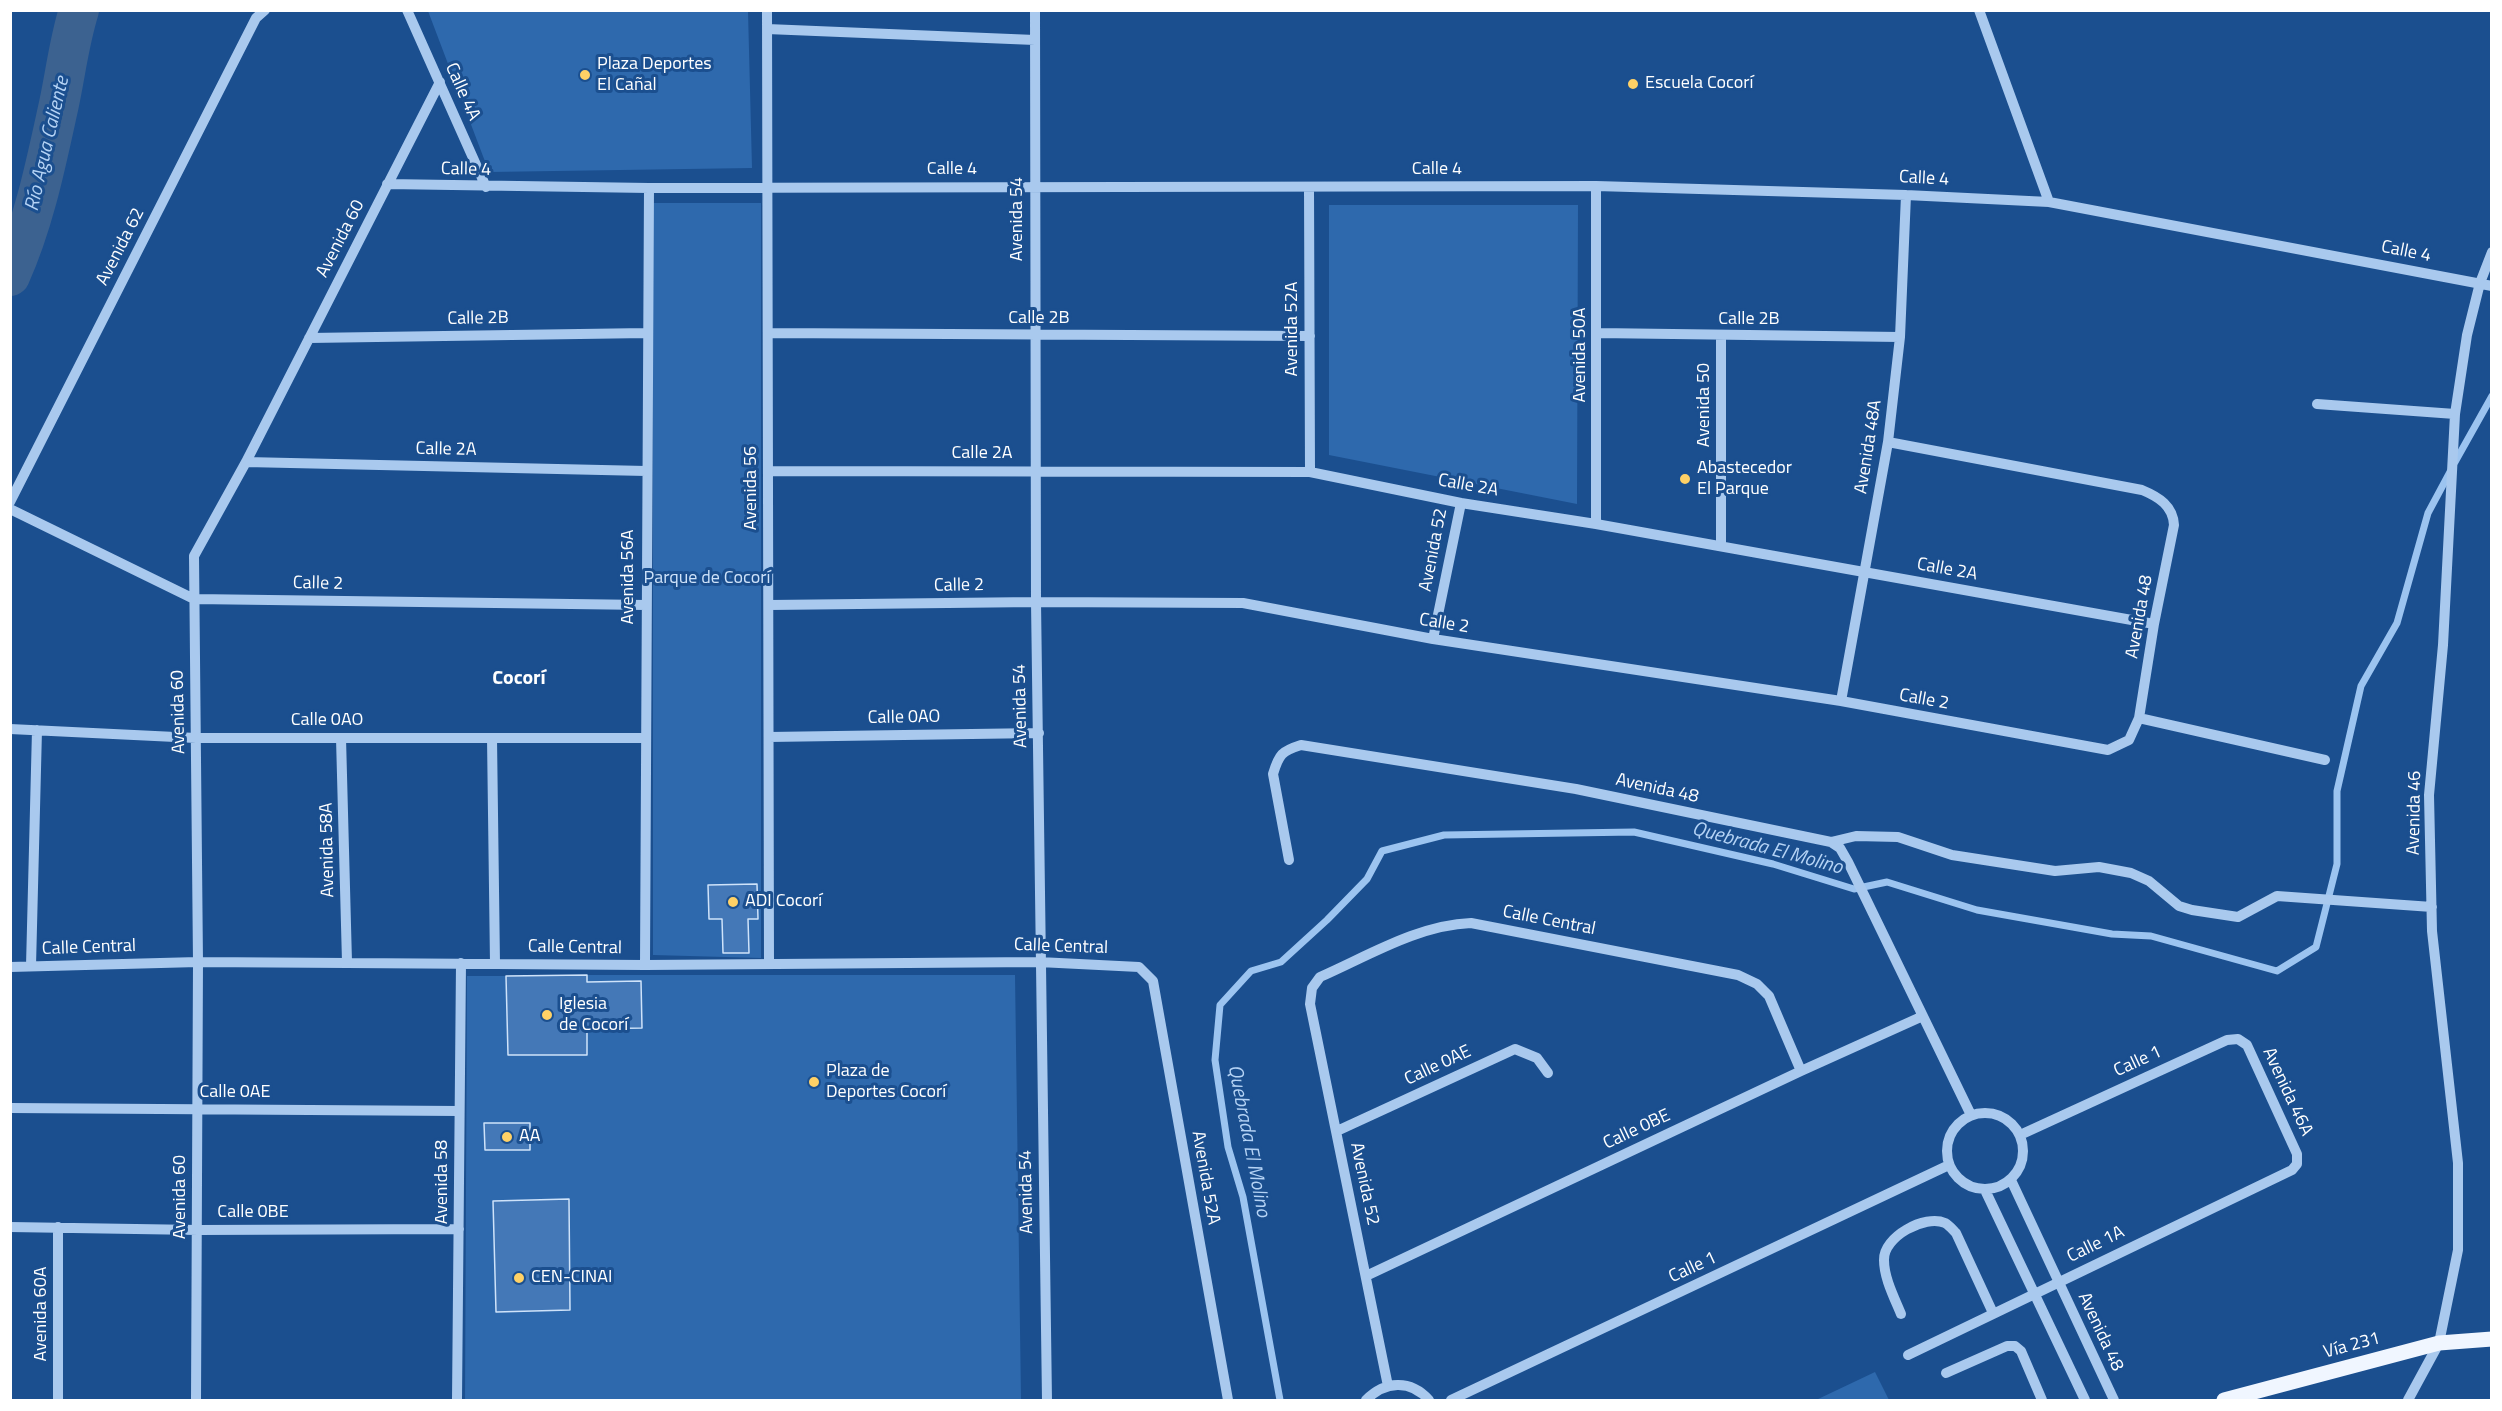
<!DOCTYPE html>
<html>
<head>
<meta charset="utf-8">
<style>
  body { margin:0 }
  #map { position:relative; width:2502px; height:1411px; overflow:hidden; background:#1b4f8f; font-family:"Titillium Web",sans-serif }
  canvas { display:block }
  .frame { position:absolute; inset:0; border:12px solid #fff; pointer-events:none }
</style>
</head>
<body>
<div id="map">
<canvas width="2502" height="1411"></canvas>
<div class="frame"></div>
</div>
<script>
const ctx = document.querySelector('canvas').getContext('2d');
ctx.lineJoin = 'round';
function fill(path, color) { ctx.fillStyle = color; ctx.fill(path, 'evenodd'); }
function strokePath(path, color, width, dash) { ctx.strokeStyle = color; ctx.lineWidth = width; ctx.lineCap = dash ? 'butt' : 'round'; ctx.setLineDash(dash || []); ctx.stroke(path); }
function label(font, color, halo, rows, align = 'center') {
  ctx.font = font + ' "Titillium Web",sans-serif'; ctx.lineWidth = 6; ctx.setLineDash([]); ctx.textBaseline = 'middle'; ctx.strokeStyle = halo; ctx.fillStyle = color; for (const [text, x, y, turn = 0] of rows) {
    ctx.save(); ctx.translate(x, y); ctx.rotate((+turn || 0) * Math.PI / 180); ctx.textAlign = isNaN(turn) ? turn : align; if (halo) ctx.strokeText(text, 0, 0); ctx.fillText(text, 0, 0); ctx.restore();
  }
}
fill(new Path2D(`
  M428,11H748L752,168L489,172Z
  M653,203H761V958L653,955Z
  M1329,205H1578L1577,504L1329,455Z
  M587,975H1015L1021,1400H465L467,976H506L508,1055H587ZM530,1123V1149L485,1150L484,1124Z
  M1875,1372L1889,1400H1816Z`), '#2e69ad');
strokePath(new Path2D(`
  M2455,462L2492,396
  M1280,1400L1243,1197L1228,1147L1215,1060L1220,1005L1251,971L1281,962L1327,920L1367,879L1382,851L1444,835L1634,832L1773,864L1854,889L1887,882L1977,910L2112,934L2151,936L2277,971L2316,947L2337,864V791L2361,686L2397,623L2428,513L2450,472`), '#9cc4f0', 7);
strokePath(new Path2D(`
  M10,276C33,225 45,168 57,113C65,79 68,45 79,10`), '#3c6290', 40);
const building = new Path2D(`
  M757,884L758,919H748L749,953H723L722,919H709L708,885Z
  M587,975V982L641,981L642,1028L587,1029V1055H508L506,976Z
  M484,1123H530V1150H485Z
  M569,1199L570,1310L496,1312L493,1201Z`);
fill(building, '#4478b7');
strokePath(building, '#cfe3fa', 1.5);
strokePath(new Path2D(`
  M407,10L486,187
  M767,10L769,964
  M1035,10L1036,602L1047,1400
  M1979,10L2049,202
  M767,29L1035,40
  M387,184L649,188L1596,186L1906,195L2049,202L2492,286
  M1309,187L1310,472
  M768,333L1310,336
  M1597,333L1900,337
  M309,338L647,333
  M2317,404L2455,414
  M246,462L646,471
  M768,471L1310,472L1461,503L1596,524L2154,624
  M10,502L256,18L265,10
  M10,509L194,599L646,605
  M1596,524V186
  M1721,546V336
  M770,605L1036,602L1243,603L1433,639L1841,701L2108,750L2129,740L2139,718L2154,624L2174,525C2173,506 2159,497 2142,490L1888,442
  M1433,639L1461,503
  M1841,701L1888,442L1900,337L1906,195
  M2139,718L2325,760
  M10,729L196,738H645
  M769,737L1039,733
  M341,738L347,962
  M492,738L495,964
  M1831,842L1856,836L1898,837L1952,855L2055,871L2099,867L2131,873L2149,881L2179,906L2192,910L2238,917L2277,896L2432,907
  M1289,860L1273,774C1279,754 1282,751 1301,745L1576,789L1831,842L1840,848L1848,862L1971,1115
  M645,965L649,188
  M31,966L37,730
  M10,967L198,962L645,965L1039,962L1139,967L1153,981L1228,1400
  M10,1108L459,1111
  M1947 1151a38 38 0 1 1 76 0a38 38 0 1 1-76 0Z
  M1337,1131L1515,1049L1537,1058L1548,1073
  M2011,1180L2114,1400
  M1985,1190L2085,1400
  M10,1227L198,1230L459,1229
  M1366,1276L1801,1071L1923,1016
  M1901,1314C1894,1297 1884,1278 1884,1260C1883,1237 1925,1214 1945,1223C1949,1225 1953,1230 1956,1233L1993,1313
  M1908,1355L2292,1170L2297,1164V1154L2247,1045L2238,1039L2227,1040L2020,1135
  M1946,1373L2007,1346H2015L2021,1351L2042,1400
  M1388,1386L1310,1004L1312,988L1320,977C1368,956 1418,925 1471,923L1738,975L1757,984L1769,996L1801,1071
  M58,1400V1227
  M196,1400L198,962L194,556L246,462L440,82
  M457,1400L461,963
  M1366,1400C1385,1381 1410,1379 1429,1400
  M1451,1400L1949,1165
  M2408,1400L2439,1343L2458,1250V1163L2432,931L2429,795L2443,645L2455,414L2467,335L2480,283L2492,252`), '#a9c9ee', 10);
strokePath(new Path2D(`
  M2224,1400L2439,1343L2492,1339`), '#f0f6ff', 15);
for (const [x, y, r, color] of [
  [585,75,6,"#ffd166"],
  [1633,84,6,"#ffd166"],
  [1685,479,6,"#ffd166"],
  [733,902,6,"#ffd166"],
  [547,1015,6,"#ffd166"],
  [814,1082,6,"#ffd166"],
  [507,1137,6,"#ffd166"],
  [519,1278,6,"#ffd166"]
]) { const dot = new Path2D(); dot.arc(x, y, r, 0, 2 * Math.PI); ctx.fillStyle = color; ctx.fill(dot); strokePath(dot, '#1b4f8f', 2); }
label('18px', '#fff', '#1b4f8f', [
  ["Plaza Deportes",597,65],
  ["El Cañal",597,86],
  ["Escuela Cocorí",1645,84],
  ["Abastecedor",1697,469],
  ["El Parque",1697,490],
  ["ADI Cocorí",745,902],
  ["Iglesia",559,1005],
  ["de Cocorí",559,1026],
  ["Plaza de",826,1072],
  ["Deportes Cocorí",826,1093],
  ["AA",519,1137],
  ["CEN-CINAI",531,1278]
], 'left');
label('18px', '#fff', '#1b4f8f', [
  ["Calle 4A",462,92,66],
  ["Calle 4",466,170,1],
  ["Calle 4",952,170],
  ["Calle 4",1437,170],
  ["Calle 4",1924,179,3],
  ["Avenida 54",1018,219,-90],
  ["Avenida 60",341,239,-63],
  ["Avenida 62",121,247,-63],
  ["Calle 4",2406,252,11],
  ["Calle 2B",478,319,-1],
  ["Calle 2B",1039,319],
  ["Calle 2B",1749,320],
  ["Avenida 52A",1293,329,-90],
  ["Avenida 50A",1581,355,-90],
  ["Avenida 50",1705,405,-90],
  ["Avenida 48A",1869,447,-81],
  ["Calle 2A",446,450,1],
  ["Calle 2A",982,454],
  ["Calle 2A",1468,486,10],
  ["Avenida 56",752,488,-90],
  ["Avenida 52",1434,550,-79],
  ["Calle 2A",1947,570,10],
  ["Avenida 56A",629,577,-90],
  ["Calle 2",318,584,1],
  ["Calle 2",959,586,-1],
  ["Avenida 48",2140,617,-80],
  ["Calle 2",1444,624,9],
  ["Calle 2",1924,700,10],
  ["Avenida 54",1021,706,-91],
  ["Avenida 60",179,712,-91],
  ["Calle 0AO",904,718,-1],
  ["Calle 0AO",327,721],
  ["Avenida 48",1657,789,12],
  ["Avenida 46",2415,813,-89],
  ["Avenida 58A",328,850,-91],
  ["Calle Central",1549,921,11],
  ["Calle Central",1061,947,2],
  ["Calle Central",89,948,-2],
  ["Calle Central",575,948,1],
  ["Calle 1",2138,1062,-25],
  ["Calle 0AE",1438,1066,-25],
  ["Avenida 46A",2287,1092,65],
  ["Calle 0AE",235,1093],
  ["Calle 0BE",1637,1130,-25],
  ["Avenida 52A",1205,1178,80],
  ["Avenida 58",443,1182,-90],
  ["Avenida 52",1364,1184,78],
  ["Avenida 54",1027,1192,-91],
  ["Avenida 60",181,1197,-90],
  ["Calle 0BE",253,1213],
  ["Calle 1A",2096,1245,-26],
  ["Calle 1",1693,1268,-25],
  ["Avenida 60A",42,1314,-90],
  ["Avenida 48",2100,1332,65],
  ["Vía 231",2352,1346,-15]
]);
label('18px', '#cfe3fa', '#1b4f8f', [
  ["Parque de Cocorí",707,579]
]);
label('italic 20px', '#b5d3f5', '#1b4f8f', [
  ["Río Agua Caliente",48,144,-77],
  ["Quebrada El Molino",1767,849,15],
  ["Quebrada El Molino",1248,1141,79]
]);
label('bold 20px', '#fff', '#1b4f8f', [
  ["Cocorí",519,679]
]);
</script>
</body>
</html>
